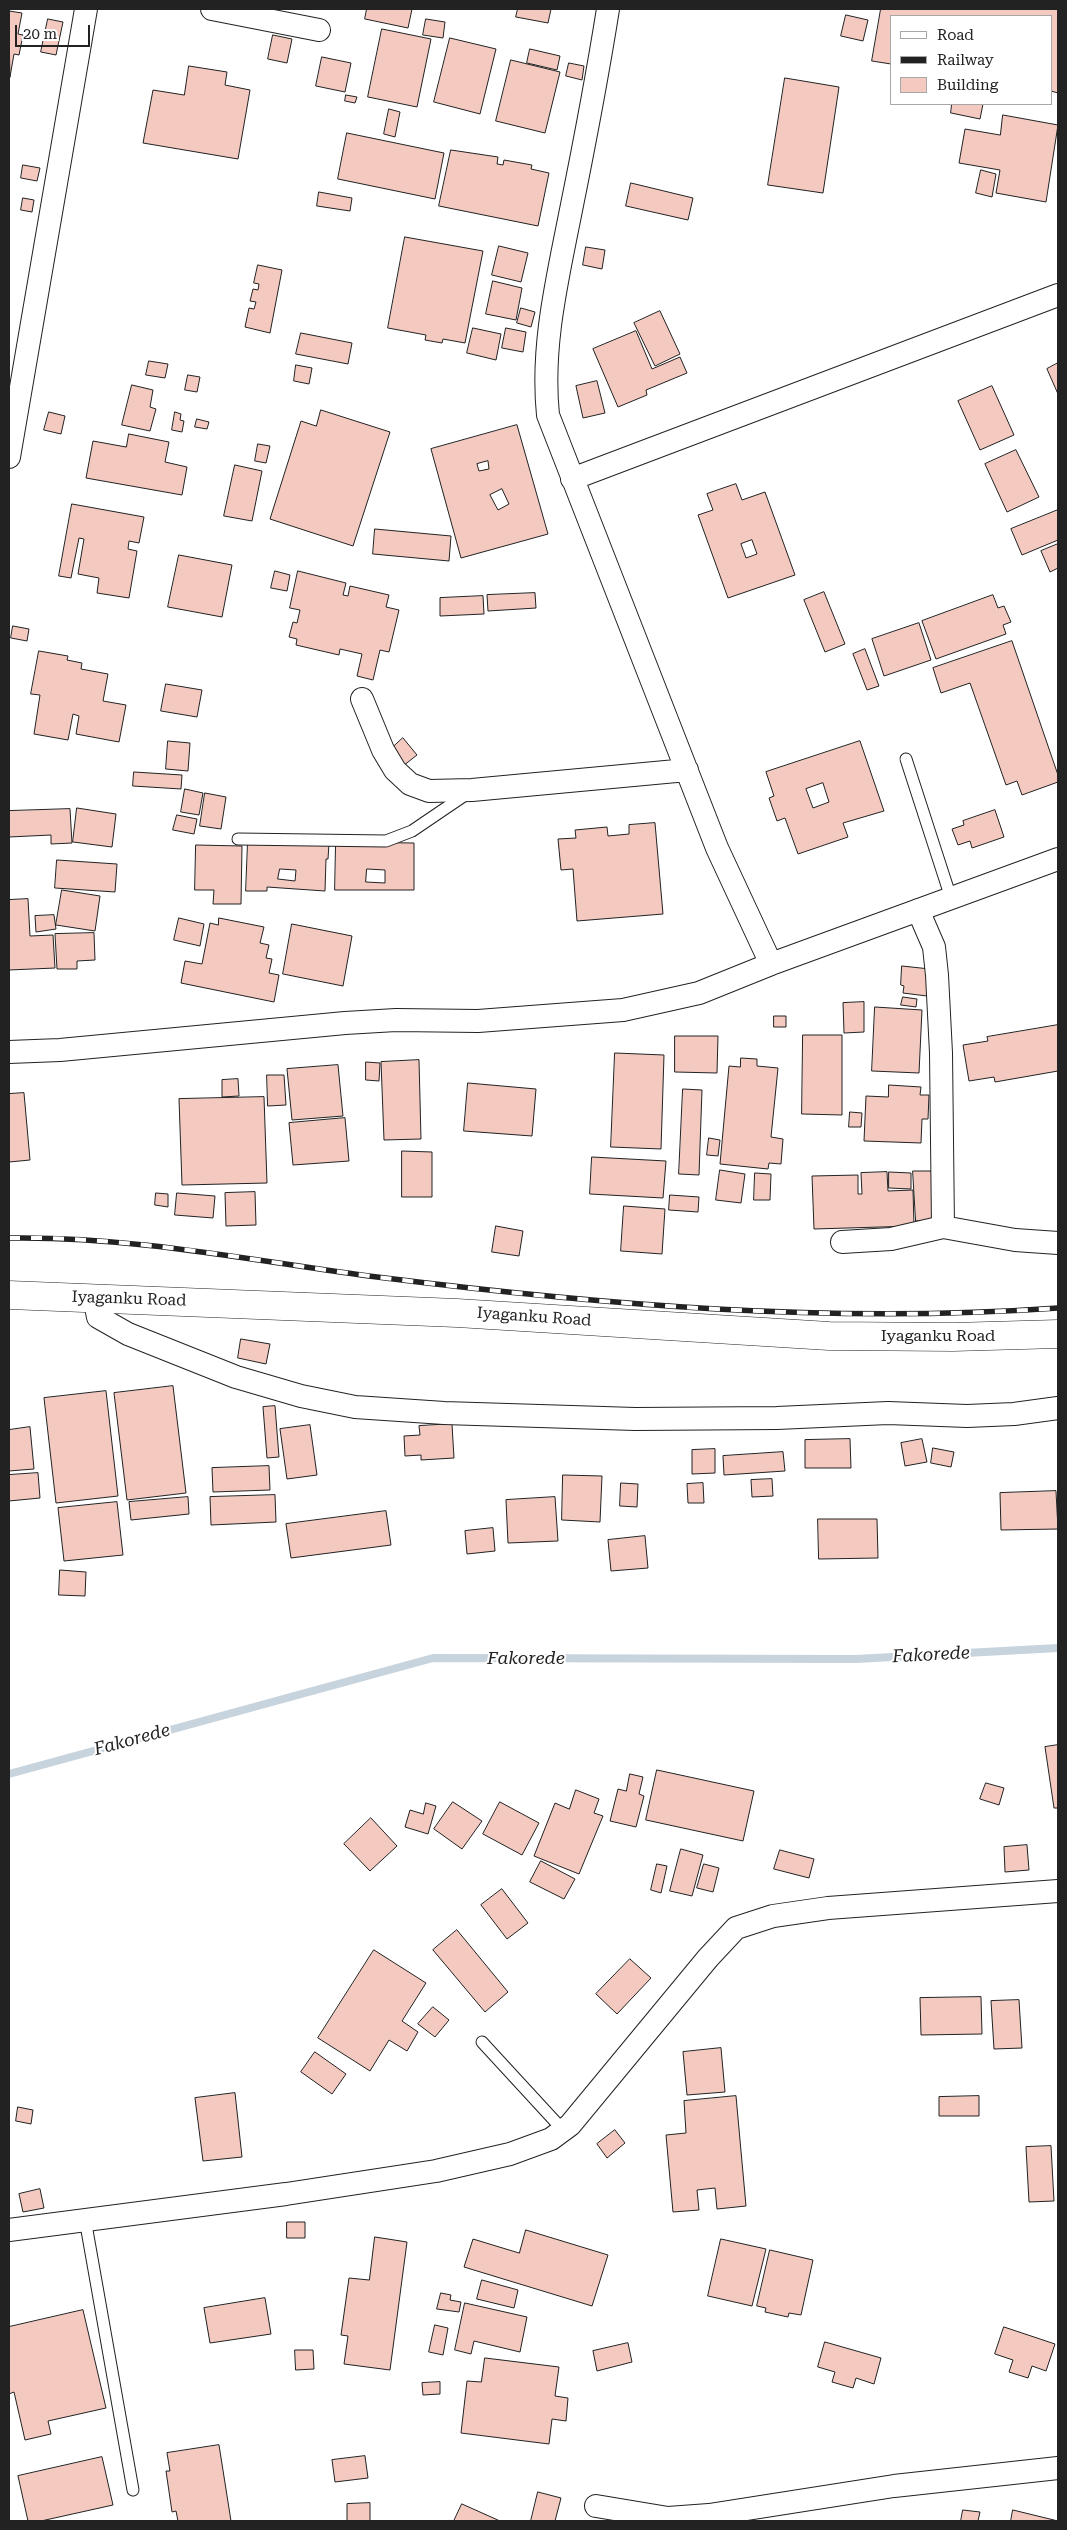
<!DOCTYPE html>
<html>
<head>
<meta charset="utf-8">
<style>
  body { margin:0 }
  #map { position:relative; width:1067px; height:2530px; overflow:hidden; background:#fff; font-family:"Roboto Serif",serif }
  canvas { display:block }
  .frame { position:absolute; inset:0; border:10px solid #222; pointer-events:none }
  .legend { position:absolute; left:890px; top:15px; width:162px; height:90px; box-sizing:border-box; background:#fff; border:1px solid #a7a7a7; margin:0; padding:6px 9px; list-style:none; font-size:15px; color:#222 }
  .legend li { display:flex; align-items:center; gap:10px; height:25px }
  .legend b { width:25px; border:1px solid #a7a7a7 }
  .scale { position:absolute; left:15px; top:25px; width:75px; height:22px; box-sizing:border-box; border:2px solid #222; border-top:0; padding-left:6px; font-size:15px; line-height:18px; white-space:nowrap; color:#222; -webkit-text-stroke:4px #fff; paint-order:stroke }
</style>
</head>
<body>
<div id="map">
<canvas width="1067" height="2530"></canvas>
<div class="frame"></div>
<ul class="legend">
<li><b style="height:6px;background:#fff"></b>Road</li>
<li><b style="height:6px;background:#222"></b>Railway</li>
<li><b style="height:14px;background:#f3c9c0"></b>Building</li>
</ul>
<div class="scale">20 m</div>
</div>
<script>
const ctx = document.querySelector('canvas').getContext('2d');
ctx.lineJoin = 'round';
function strokePath(path, color, width, dash) { ctx.strokeStyle = color; ctx.lineWidth = width; ctx.lineCap = dash ? 'butt' : 'round'; ctx.setLineDash(dash || []); ctx.stroke(path); }
function fill(path, color) { ctx.fillStyle = color; ctx.fill(path, 'evenodd'); }
function label(font, color, halo, rows, align = 'center') {
  ctx.font = font + ' "Roboto Serif",serif'; ctx.lineWidth = 4; ctx.setLineDash([]); ctx.textBaseline = 'middle'; ctx.strokeStyle = halo; ctx.fillStyle = color; for (const [text, x, y, turn = 0] of rows) {
    ctx.save(); ctx.translate(x, y); ctx.rotate((+turn || 0) * Math.PI / 180); ctx.textAlign = isNaN(turn) ? turn : align; if (halo) ctx.strokeText(text, 0, 0); ctx.fillText(text, 0, 0); ctx.restore();
  }
}
strokePath(new Path2D(`
  M9,1774L433,1658L856,1659L1058,1648`), '#c7d3dd', 8);
const building = new Path2D(`
  M367,9H412L408,28L365,19Z
  M518,9H551L548,23L516,17Z
  M881,9H1058V93L1051,91V16H891V64L872,61Z
  M9,11L22,13L18,34L23,35L19,55L14,54L10,77Z
  M846,15L868,20L863,41L841,36Z
  M48,19L63,22L56,55L41,52Z
  M426,19L445,22L443,38L423,35Z
  M382,29L431,39L417,107L368,97Z
  M273,35L292,39L287,63L268,59Z
  M450,38L496,49L480,114L434,102Z
  M530,49L560,56L557,70L527,63Z
  M322,57L351,63L345,92L316,86Z
  M511,60L560,72L545,133L496,121Z
  M569,63L584,66L582,80L566,76Z
  M189,66L227,72L225,85L250,90L238,159L143,143L153,90L184,95Z
  M785,78L839,87L823,193L768,185Z
  M346,95L357,97L355,103L345,101Z
  M952,104H983L980,119L951,113Z
  M389,109L400,112L395,137L384,134Z
  M1003,115L1058,125L1046,202L996,193L1000,170L959,163L965,129L1000,135Z
  M347,133L444,153L435,199L338,179Z
  M451,150L498,157L497,164L503,165L504,160L532,165L531,169L549,173L538,226L439,206Z
  M23,165L40,168L37,181L21,178Z
  M981,170L996,174L992,197L976,193Z
  M631,183L693,198L688,220L626,206Z
  M319,192L352,198L350,211L317,206Z
  M23,198L34,200L32,212L21,210Z
  M405,237L483,251L465,343L443,339L442,343L425,340L426,335L388,328Z
  M499,246L528,253L521,282L492,275Z
  M586,247L605,250L602,269L583,265Z
  M258,265L282,270L270,333L245,327L249,308L254,309L256,302L250,301L253,289L258,290L259,284L254,283Z
  M493,281L522,288L516,320L486,314Z
  M521,308L535,312L531,327L517,323Z
  M660,311L680,354L655,366L634,323Z
  M473,328L501,334L496,360L467,353Z
  M506,328L526,332L523,352L502,348Z
  M636,331L652,369L680,357L687,373L646,390L647,395L618,407L593,349Z
  M301,333L352,343L348,364L296,354Z
  M149,361L168,364L165,378L146,375Z
  M1058,363V394L1047,369Z
  M296,365L312,368L309,384L294,381Z
  M188,375L200,377L197,392L185,390Z
  M597,381L605,413L583,418L576,386Z
  M132,385L153,390L150,407L156,409L150,431L122,425Z
  M992,386L1014,435L980,450L958,401Z
  M321,410L390,432L353,546L270,519L301,421L316,426Z
  M49,412L65,416L61,434L44,430Z
  M175,412L181,414L180,420L184,421L182,432L172,430Z
  M197,419L209,422L207,429L195,427Z
  M517,425L548,534L461,558L431,449ZM488,461L489,469L479,471L477,464ZM502,489L509,504L498,510L490,495Z
  M129,434L169,442L165,462L187,467L182,495L86,478L93,441L126,447Z
  M258,444L270,446L266,463L255,461Z
  M1016,450L1039,497L1007,512L985,464Z
  M235,465L262,471L252,521L224,516Z
  M736,484L742,500L765,492L795,575L728,598L698,515L713,510L707,494ZM752,540L757,554L746,558L741,544Z
  M72,504L144,517L139,543L129,541L128,549L137,551L129,598L97,593L99,578L78,574L84,539L79,538L71,578L59,576Z
  M1058,510V540L1022,555L1011,529Z
  M375,529L451,536L449,561L373,554Z
  M1058,544V568L1050,572L1041,551Z
  M179,555L232,565L222,617L168,607Z
  M275,571L290,575L287,591L271,588Z
  M298,571L346,583L343,595L348,596L350,586L389,595L386,607L399,610L389,652L380,650L373,680L357,676L362,654L340,649L339,655L296,645L297,639L289,637L293,622L297,623L300,610L290,608Z
  M824,592L845,644L825,652L804,600Z
  M535,593L536,608L488,611L487,595Z
  M993,595L998,608L1004,606L1011,622L1003,625L1006,634L936,659L922,621Z
  M483,596L484,614L440,616V598Z
  M919,623L931,660L884,676L872,639Z
  M13,626L29,629L27,641L11,638Z
  M1012,641L1058,775V782L1022,795L1017,781L1006,785L970,683L941,693L933,668Z
  M865,649L879,686L867,690L853,654Z
  M39,651L68,656L67,660L82,663L81,669L108,674L103,701L126,705L119,742L76,734L79,716L73,714L68,740L34,734L40,695L31,694Z
  M166,684L202,690L197,717L161,711Z
  M403,738L417,755L403,766L390,750Z
  M168,741L190,743L188,771L166,769Z
  M860,741L884,811L843,823L848,837L798,854L785,818L777,821L769,798L774,796L766,772ZM823,783L829,802L813,808L806,789Z
  M134,772L182,775L181,789L133,786Z
  M185,789L203,793L199,815L181,812Z
  M205,793L226,797L221,829L200,826Z
  M77,808L116,814L112,847L73,842Z
  M70,809L72,843L51,844V835L9,837V811Z
  M995,810L1004,837L972,848L970,841L958,845L952,829L964,825L963,821Z
  M177,815L197,819L194,834L173,830Z
  M655,823L663,914L577,921L573,869L561,870L558,839L576,838L575,830L607,827L608,836L629,834V825Z
  M248,841L329,843L328,859H326L325,891L267,887V891H246ZM280,869L296,870L295,881L278,879Z
  M336,842L414,843V890H335ZM367,869L385,870V883L366,882Z
  M196,845L242,846L241,904H213L214,890H195Z
  M57,860L117,864L115,892L55,888Z
  M62,890L100,896L95,931L56,925Z
  M28,899L30,936L53,935L55,968L9,970V900Z
  M54,915L56,929L36,932L35,916Z
  M179,918L204,924L200,946L174,940Z
  M219,918L264,927L260,943L269,945L266,958L272,959L269,973L279,975L274,1002L181,983L185,961L202,964L210,923L218,925Z
  M292,924L352,936L343,986L283,974Z
  M94,933L95,960L77,961V969H57L55,934Z
  M902,966L930,969L927,996L903,993L904,986L901,985Z
  M903,997L917,999L916,1007L901,1005Z
  M864,1002V1032L844,1033L843,1003Z
  M875,1007L922,1010L919,1073L872,1071Z
  M774,1016H786V1027H774Z
  M1058,1025V1071L995,1082L994,1077L969,1081L963,1045L988,1041L987,1037Z
  M803,1035H842V1115L802,1114Z
  M675,1036H718L717,1073L675,1072Z
  M615,1053L664,1055L661,1149L611,1147Z
  M741,1058L757,1059V1066L778,1068L771,1137L783,1139L781,1164L769,1163L768,1169L720,1164L729,1066L740,1067Z
  M419,1060L421,1139L384,1140L381,1062Z
  M366,1062L380,1063L379,1081L366,1080Z
  M338,1065L343,1116L292,1120L287,1069Z
  M267,1075H284L286,1105L268,1106Z
  M238,1079L239,1096L222,1097V1080Z
  M468,1083L536,1089L532,1136L464,1131Z
  M889,1085L921,1087L920,1095H929L928,1119H922L921,1143L864,1141L866,1096L888,1097Z
  M683,1089L702,1090L699,1175L679,1174Z
  M24,1093L30,1160L9,1162V1094Z
  M264,1097L267,1183L182,1185L179,1099Z
  M850,1112L862,1113L861,1127H849Z
  M345,1118L349,1161L293,1165L289,1123Z
  M709,1138L720,1140L718,1156L707,1155Z
  M402,1151L432,1152V1197H402Z
  M592,1157L666,1161L663,1198L590,1194Z
  M720,1170L745,1174L741,1203L716,1200Z
  M913,1171H935L936,1220L916,1221Z
  M887,1172L888,1191L913,1190L914,1226L814,1229L812,1176L858,1175V1194H862L861,1173Z
  M889,1172L911,1173V1189L889,1188Z
  M755,1173L771,1174L770,1200H754Z
  M255,1192L256,1225L226,1226L225,1193Z
  M156,1193L168,1194V1207L155,1205Z
  M177,1193L215,1196L213,1218L175,1215Z
  M670,1195L699,1197L698,1212L669,1210Z
  M624,1206L665,1209L662,1254L621,1251Z
  M496,1226L523,1231L519,1256L492,1252Z
  M241,1339L270,1344L266,1364L238,1358Z
  M173,1386L186,1493L127,1500L114,1393Z
  M106,1391L118,1496L56,1503L44,1398Z
  M275,1406L279,1457L267,1458L263,1407Z
  M452,1424L454,1458L421,1460V1455L405,1456L404,1436L420,1435L419,1426Z
  M310,1425L317,1475L287,1479L280,1429Z
  M30,1427L34,1469L9,1471V1430Z
  M850,1439L851,1468H805V1440Z
  M922,1439L927,1462L905,1466L901,1443Z
  M933,1448L954,1452L951,1467L931,1463Z
  M715,1449V1473L692,1474V1450Z
  M783,1452L785,1471L724,1475L723,1456Z
  M269,1466L270,1490L213,1492L212,1468Z
  M38,1473L40,1498L9,1501V1475Z
  M563,1475L602,1476L600,1522L562,1520Z
  M772,1479L773,1496L752,1497L751,1480Z
  M621,1483L638,1484L637,1507L620,1506Z
  M703,1483L704,1503H688L687,1484Z
  M1056,1491L1058,1529L1001,1530L1000,1493Z
  M275,1495L276,1522L211,1525L210,1497Z
  M188,1497L189,1514L131,1520L129,1502Z
  M555,1497L558,1541L508,1543L506,1500Z
  M117,1502L123,1555L64,1561L58,1508Z
  M386,1511L391,1545L291,1558L286,1524Z
  M818,1519H877L878,1558L819,1559Z
  M493,1528L495,1551L467,1554L465,1531Z
  M645,1536L648,1568L611,1571L608,1540Z
  M60,1570L86,1572L85,1596L59,1595Z
  M1058,1745V1808H1054L1045,1747Z
  M657,1770L754,1791L743,1841L646,1820Z
  M630,1774L643,1777L639,1794L644,1796L636,1827L610,1821L618,1789L626,1791Z
  M986,1783L1004,1788L999,1805L980,1799Z
  M576,1790L599,1799L594,1813L603,1816L579,1874L534,1856L555,1803L569,1809Z
  M453,1802L482,1821L462,1849L434,1829Z
  M500,1802L539,1823L522,1855L483,1834Z
  M426,1803L436,1806L428,1834L405,1827L410,1810L423,1814Z
  M371,1818L397,1846L370,1871L344,1844Z
  M1027,1845L1029,1870L1005,1872L1004,1847Z
  M681,1849L703,1855L692,1896L670,1891Z
  M780,1850L814,1859L809,1878L774,1869Z
  M541,1861L575,1879L564,1899L530,1882Z
  M657,1864L667,1866L661,1893L651,1890Z
  M704,1864L719,1868L713,1892L697,1888Z
  M502,1889L528,1923L507,1939L481,1905Z
  M457,1930L508,1992L485,2012L433,1950Z
  M374,1950L426,1983L402,2021L418,2032L407,2051L389,2040L370,2071L318,2038Z
  M630,1959L651,1978L617,2014L596,1994Z
  M981,1997L982,2034L921,2035L920,1998Z
  M1019,2000L1022,2048L994,2049L991,2001Z
  M433,2007L449,2020L435,2037L418,2024Z
  M721,2048L725,2092L687,2095L683,2052Z
  M315,2052L346,2074L332,2094L301,2072Z
  M235,2093L242,2157L203,2161L195,2098Z
  M736,2096L746,2206L717,2209L715,2188L697,2190L699,2210L673,2212L666,2135L686,2133L684,2101Z
  M979,2096V2116H939V2097Z
  M18,2107L33,2110L31,2124L16,2121Z
  M615,2130L625,2143L607,2158L597,2144Z
  M1051,2146L1054,2201L1029,2202L1026,2147Z
  M40,2189L44,2208L23,2212L19,2194Z
  M287,2222H305V2238H287Z
  M526,2230L608,2255L592,2306L464,2267L473,2239L519,2253Z
  M375,2237L407,2242L390,2370L344,2364L348,2336L341,2335L349,2278L369,2280Z
  M721,2239L766,2249L752,2306L708,2296Z
  M770,2250L813,2260L801,2315L789,2313L788,2317L765,2312L766,2308L757,2306Z
  M482,2280L518,2290L514,2308L477,2299Z
  M441,2293L451,2295L450,2300L461,2302L459,2312L437,2309Z
  M265,2298L271,2334L210,2343L204,2308Z
  M465,2303L527,2317L520,2352L474,2341L471,2354L455,2350Z
  M83,2310L106,2408L48,2421L51,2434L25,2440L14,2392L9,2394V2327Z
  M435,2325L448,2328L443,2355L429,2352Z
  M1004,2327L1055,2344L1046,2371L1032,2366L1028,2378L1009,2372L1013,2360L995,2354Z
  M825,2342L881,2358L874,2384L856,2378L853,2388L832,2382L835,2372L818,2367Z
  M628,2343L632,2362L597,2371L593,2351Z
  M295,2350H313L314,2369L296,2370Z
  M485,2358L559,2367L555,2396L568,2398L566,2421L552,2419L549,2444L461,2433L467,2381L481,2382Z
  M440,2382V2394L423,2395L422,2383Z
  M219,2445L231,2521H178L176,2511L172,2512L166,2471H170L167,2453Z
  M365,2456L368,2478L335,2482L332,2460Z
  M102,2457L113,2505L41,2521H28L18,2476Z
  M538,2492L561,2498L555,2521H531Z
  M370,2503V2521H347V2504Z
  M462,2504L500,2521H454Z
  M963,2510L980,2512L978,2521H961Z
  M1013,2510L1058,2521H1011Z`);
fill(building, '#f3c9c0');
strokePath(building, '#222', 1);
const service = new Path2D(`
  M906,759L951,898
  M238,839L386,841L412,831L468,793
  M482,2042L563,2130
  M85,2219L133,2490`);
const minor = new Path2D(`
  M212,9L319,30
  M608,9C597,78 584,146 570,215C557,281 541,347 548,415L717,848L771,964
  M9,457L86,9
  M572,479L1058,295
  M362,699L383,750L395,770L410,784L429,791L472,790L687,770
  M918,910L934,947L937,975L941,1053L943,1227
  M9,1052L60,1050L345,1023L396,1020L478,1021L623,1010L699,993L771,964L1058,859
  M842,1242L891,1239L943,1227L1015,1240L1058,1243
  M94,1297L98,1317L128,1334L236,1377L301,1396L355,1407L444,1413L635,1419L777,1418L888,1413L967,1416L1014,1414L1058,1408
  M9,2230L286,2194L436,2171L510,2154L551,2139L570,2125L708,1958L736,1928L773,1916L828,1908L1058,1891
  M596,2506L668,2518L709,2515L894,2486L1058,2468`);
const trunk = new Path2D(`
  M9,1295L457,1313L829,1336L953,1337L1058,1334`);
strokePath(service, '#222', 13);
strokePath(minor, '#222', 24);
strokePath(trunk, '#222', 29);
strokePath(service, '#fff', 11);
strokePath(minor, '#fff', 22);
strokePath(trunk, '#fff', 28);
const rail = new Path2D(`
  M9,1238C133,1236 254,1261 377,1277C602,1305 831,1324 1058,1308`);
strokePath(rail, '#222', 5.5);
strokePath(rail, '#fff', 4, [11]);
label('16px', '#222', '#fff', [
  ["Iyaganku Road",129,1299,2],
  ["Iyaganku Road",534,1317,4],
  ["Iyaganku Road",938,1336]
]);
label('italic 18px', '#222', '#fff', [
  ["Fakorede",931,1655,-3],
  ["Fakorede",526,1659],
  ["Fakorede",132,1740,-15]
]);
</script>
</body>
</html>
